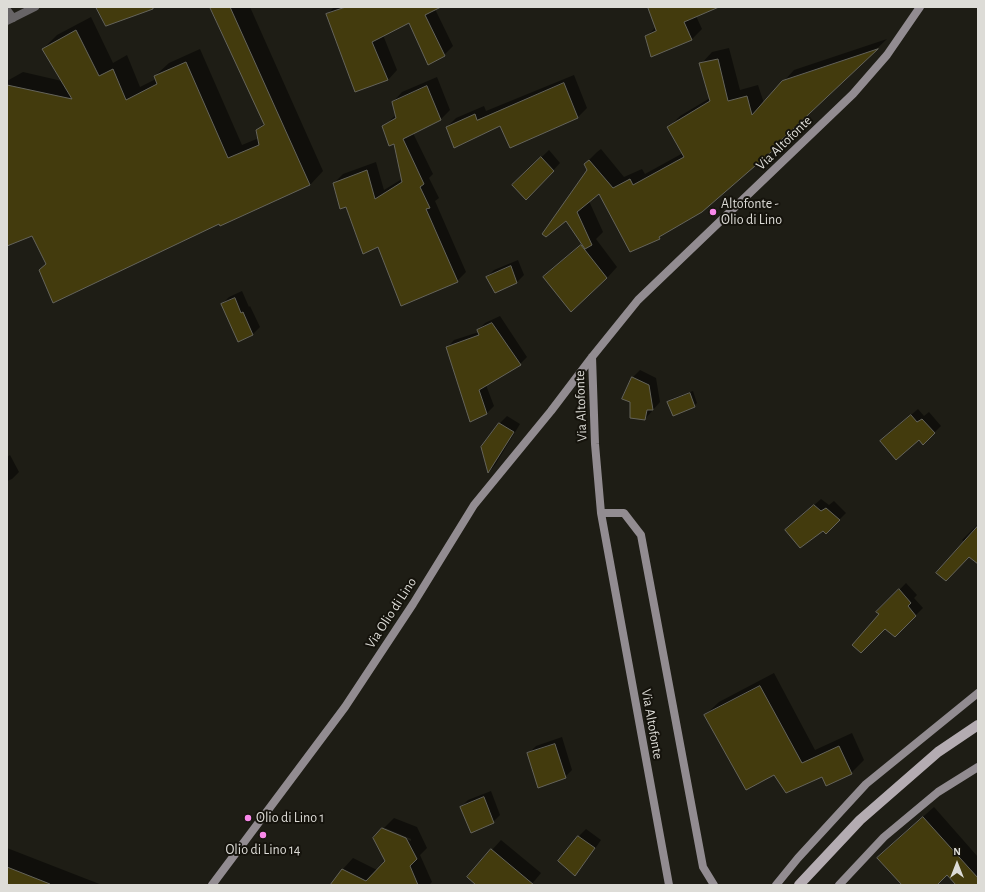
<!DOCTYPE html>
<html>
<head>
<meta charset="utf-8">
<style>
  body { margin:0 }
  #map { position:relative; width:985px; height:892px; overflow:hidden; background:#1e1d15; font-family:"Alegreya Sans",sans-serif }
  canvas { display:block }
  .frame { position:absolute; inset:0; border:8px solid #dddcd7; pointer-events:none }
  .north { position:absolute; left:937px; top:844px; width:40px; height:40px; -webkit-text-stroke:3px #15130c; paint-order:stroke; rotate:0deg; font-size:11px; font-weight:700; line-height:16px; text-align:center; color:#dddcd7 }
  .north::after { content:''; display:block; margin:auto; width:14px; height:18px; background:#dddcd7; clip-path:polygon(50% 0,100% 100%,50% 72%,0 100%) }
</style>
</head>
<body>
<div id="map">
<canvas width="985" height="892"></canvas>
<div class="frame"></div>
<div class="north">N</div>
</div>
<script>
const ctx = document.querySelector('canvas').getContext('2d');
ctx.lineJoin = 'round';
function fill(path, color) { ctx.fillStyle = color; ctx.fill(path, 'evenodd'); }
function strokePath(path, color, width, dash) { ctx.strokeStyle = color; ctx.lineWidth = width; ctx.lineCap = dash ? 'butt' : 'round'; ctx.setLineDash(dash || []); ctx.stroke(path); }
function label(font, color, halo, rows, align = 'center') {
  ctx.font = font + ' "Alegreya Sans",sans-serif'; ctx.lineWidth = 4; ctx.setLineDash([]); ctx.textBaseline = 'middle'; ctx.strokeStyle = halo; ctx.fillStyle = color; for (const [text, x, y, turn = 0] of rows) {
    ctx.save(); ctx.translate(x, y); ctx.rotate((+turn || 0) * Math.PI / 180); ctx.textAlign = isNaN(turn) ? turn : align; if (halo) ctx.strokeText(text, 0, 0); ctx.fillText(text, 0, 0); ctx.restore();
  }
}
fill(new Path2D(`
  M212,7H250L323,171L310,185L219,223L47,264L32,235L7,245V81L23,72L62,81L43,49L57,35L91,17L113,63L127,55L140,87L156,79L155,76L169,63L200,49L242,145L259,138L257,130L264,123Z
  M334,7H434L453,46L444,55L410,22L383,35L397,70L388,80L327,15Z
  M649,7H711L696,16L702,29L692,39L647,36L656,27Z
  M887,39L788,133L789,134L777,146L666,232L659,238L600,192L589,201L603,232L596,239L617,267L607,278L544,277L555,267L583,243L566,219L589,170L585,164L597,152L601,149L624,177L642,169L645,174L683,153L668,128L680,116L710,98L701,64L712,52L729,48L740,90L758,85L764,103L794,70Z
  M574,75L587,108L578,117L511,147L501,124L447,127L456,118L484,106L486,111Z
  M437,77L450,110L441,119L413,133L433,174L429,178L439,198L435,201L466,272L457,281L379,245L347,206L334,183L343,174L376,162L384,190L402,179L395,142L384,126L396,115L393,102L402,92Z
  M549,150L560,163L533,192L513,185Z
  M518,260L524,275L517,282L495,292L487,277L494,270Z
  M242,291L249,307L250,306L260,327L253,334L222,304L229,297Z
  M500,316L527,357L520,364L486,385L494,406L487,413L471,420L447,348L454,340L479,332L478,330L485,323Z
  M640,370L656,378L660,402L645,419L631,401L624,399L633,377Z
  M693,391L697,403L694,406L668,403L671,399Z
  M918,409L924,416L929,412L941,426L923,444L919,439L881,441Z
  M507,416L520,424L495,465L489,472L482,447L500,423Z
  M10,455L19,472L12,479L7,481V457Z
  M821,499L829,505L834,501L846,513L826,533L823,529L786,530Z
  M978,524V563L965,542L962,540Z
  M906,583L917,595L914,598L923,608L895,636L881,614L878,612Z
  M774,673L815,750L852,733L864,760L851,773L822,775L705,715L719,702Z
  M562,737L572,770L565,777L529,753L536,746Z
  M491,791L500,815L493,822L461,807L468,800Z
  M934,807L978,857V884L976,885H957L947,874L936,885H904L888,848Z
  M394,818L417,827L427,848L420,855L432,882L429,885H338L336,878L343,869L353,858L377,870L386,861L383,829ZM385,828L411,839V841L385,830Z
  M586,829L601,840L582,867L575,874L559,861L579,836Z
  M501,840L541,873L531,885H478L492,850Z
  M7,848L102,885H7Z`), '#0007');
const building = new Path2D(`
  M96,7H153V9L106,26Z
  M210,7H230L310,185L220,226L219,224L53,303L39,270L46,264L32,236L7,246V85L72,99L42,49L76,30L99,76L113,69L126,100L157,84L154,76L186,62L228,158L259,145L256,130L264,125Z
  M346,7H441L425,15L445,56L428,65L409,23L372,42L388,80L355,92L326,14Z
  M648,7H719L684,22L692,40L651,57L645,36L656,31Z
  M878,49L776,145L778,146L702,212L659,237L660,239L630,252L599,194L577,212L592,245L585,249L566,221L546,237L542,234L587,170L584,164L589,160L613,188L630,179L633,185L684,157L667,127L710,101L699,63L718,59L728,101L747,96L752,115L782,81Z
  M564,83L578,118L510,148L500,126L454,148L446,127L475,114L477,120Z
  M427,86L441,120L403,139L424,184L420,187L430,208L426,209L458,282L401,306L378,247L363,254L346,207L340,209L333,183L367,170L375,199L402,182L394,144L389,146L382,126L396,118L392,102Z
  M541,157L554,171L526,200L512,185Z
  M581,245L607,278L571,312L543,277Z
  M511,266L517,283L495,293L486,277Z
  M235,298L241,313L243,312L253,335L238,342L221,304Z
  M492,323L521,365L479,390L487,414L470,422L446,347L479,335L477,330Z
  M632,377L649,385L653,410H647L645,420L630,418V402L622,399Z
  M690,393L695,407L673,416L667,402Z
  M911,415L917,422L922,419L935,433L923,445L919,440L896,460L880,441Z
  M499,423L514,432L488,473L481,447Z
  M814,505L821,511L826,508L840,520L826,534L823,531L800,548L785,530Z
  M978,526V564L969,557L946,581L936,573Z
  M899,589L911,603L908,606L916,616L895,637L885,629L861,653L852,645L879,614L876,612Z
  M760,686L802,763L839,746L852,774L826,786L822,777L786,793L774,775L746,790L704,715Z
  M555,744L566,778L538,788L527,753Z
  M484,797L494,823L471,833L460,807Z
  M923,817L978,878V885H956L947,875L937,885H902L877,858Z
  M382,828L406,838L417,859L410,866L418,885H330L342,869L366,881L385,861L373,838Z
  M578,836L595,848L575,876L558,861Z
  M491,849L534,885H476L467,877Z
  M7,867L50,884V885H7Z`);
fill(building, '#433b0d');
strokePath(building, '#65645b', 1);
strokePath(new Path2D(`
  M7,10L13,18`), '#676466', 8);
strokePath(new Path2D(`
  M7,21L35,7`), '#676466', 8);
strokePath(new Path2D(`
  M592,357L595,444L601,513L669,885
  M601,513H624L641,535L703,867L714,885
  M212,885L345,707L413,604L474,505L551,411L592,357L638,300L853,94L887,55L920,7
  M776,885L798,858L866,784L978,693
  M839,885L884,837L938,792L978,767`), '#928c91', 8);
strokePath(new Path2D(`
  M799,885L860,820L938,752L978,725`), '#b4acb2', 10);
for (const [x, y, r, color] of [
  [713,212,4,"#f888e9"],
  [248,818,4,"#f888e9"],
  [263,835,4,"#f888e9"]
]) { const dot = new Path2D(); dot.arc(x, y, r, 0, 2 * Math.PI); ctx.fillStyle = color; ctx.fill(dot); strokePath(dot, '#15130c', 1.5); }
label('14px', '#dddcd7', '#15130c', [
  ["Via Altofonte",784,143,-44],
  ["Via Altofonte",581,406,-92],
  ["Via Olio di Lino",391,613,-57],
  ["Via Altofonte",652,724,80]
]);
label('14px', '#dddcd7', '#15130c', [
  ["Altofonte -",721,204],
  ["Olio di Lino",721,220],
  ["Olio di Lino 1",256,818],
  ["Olio di Lino 14",263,850,"center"]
], 'left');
</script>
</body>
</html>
